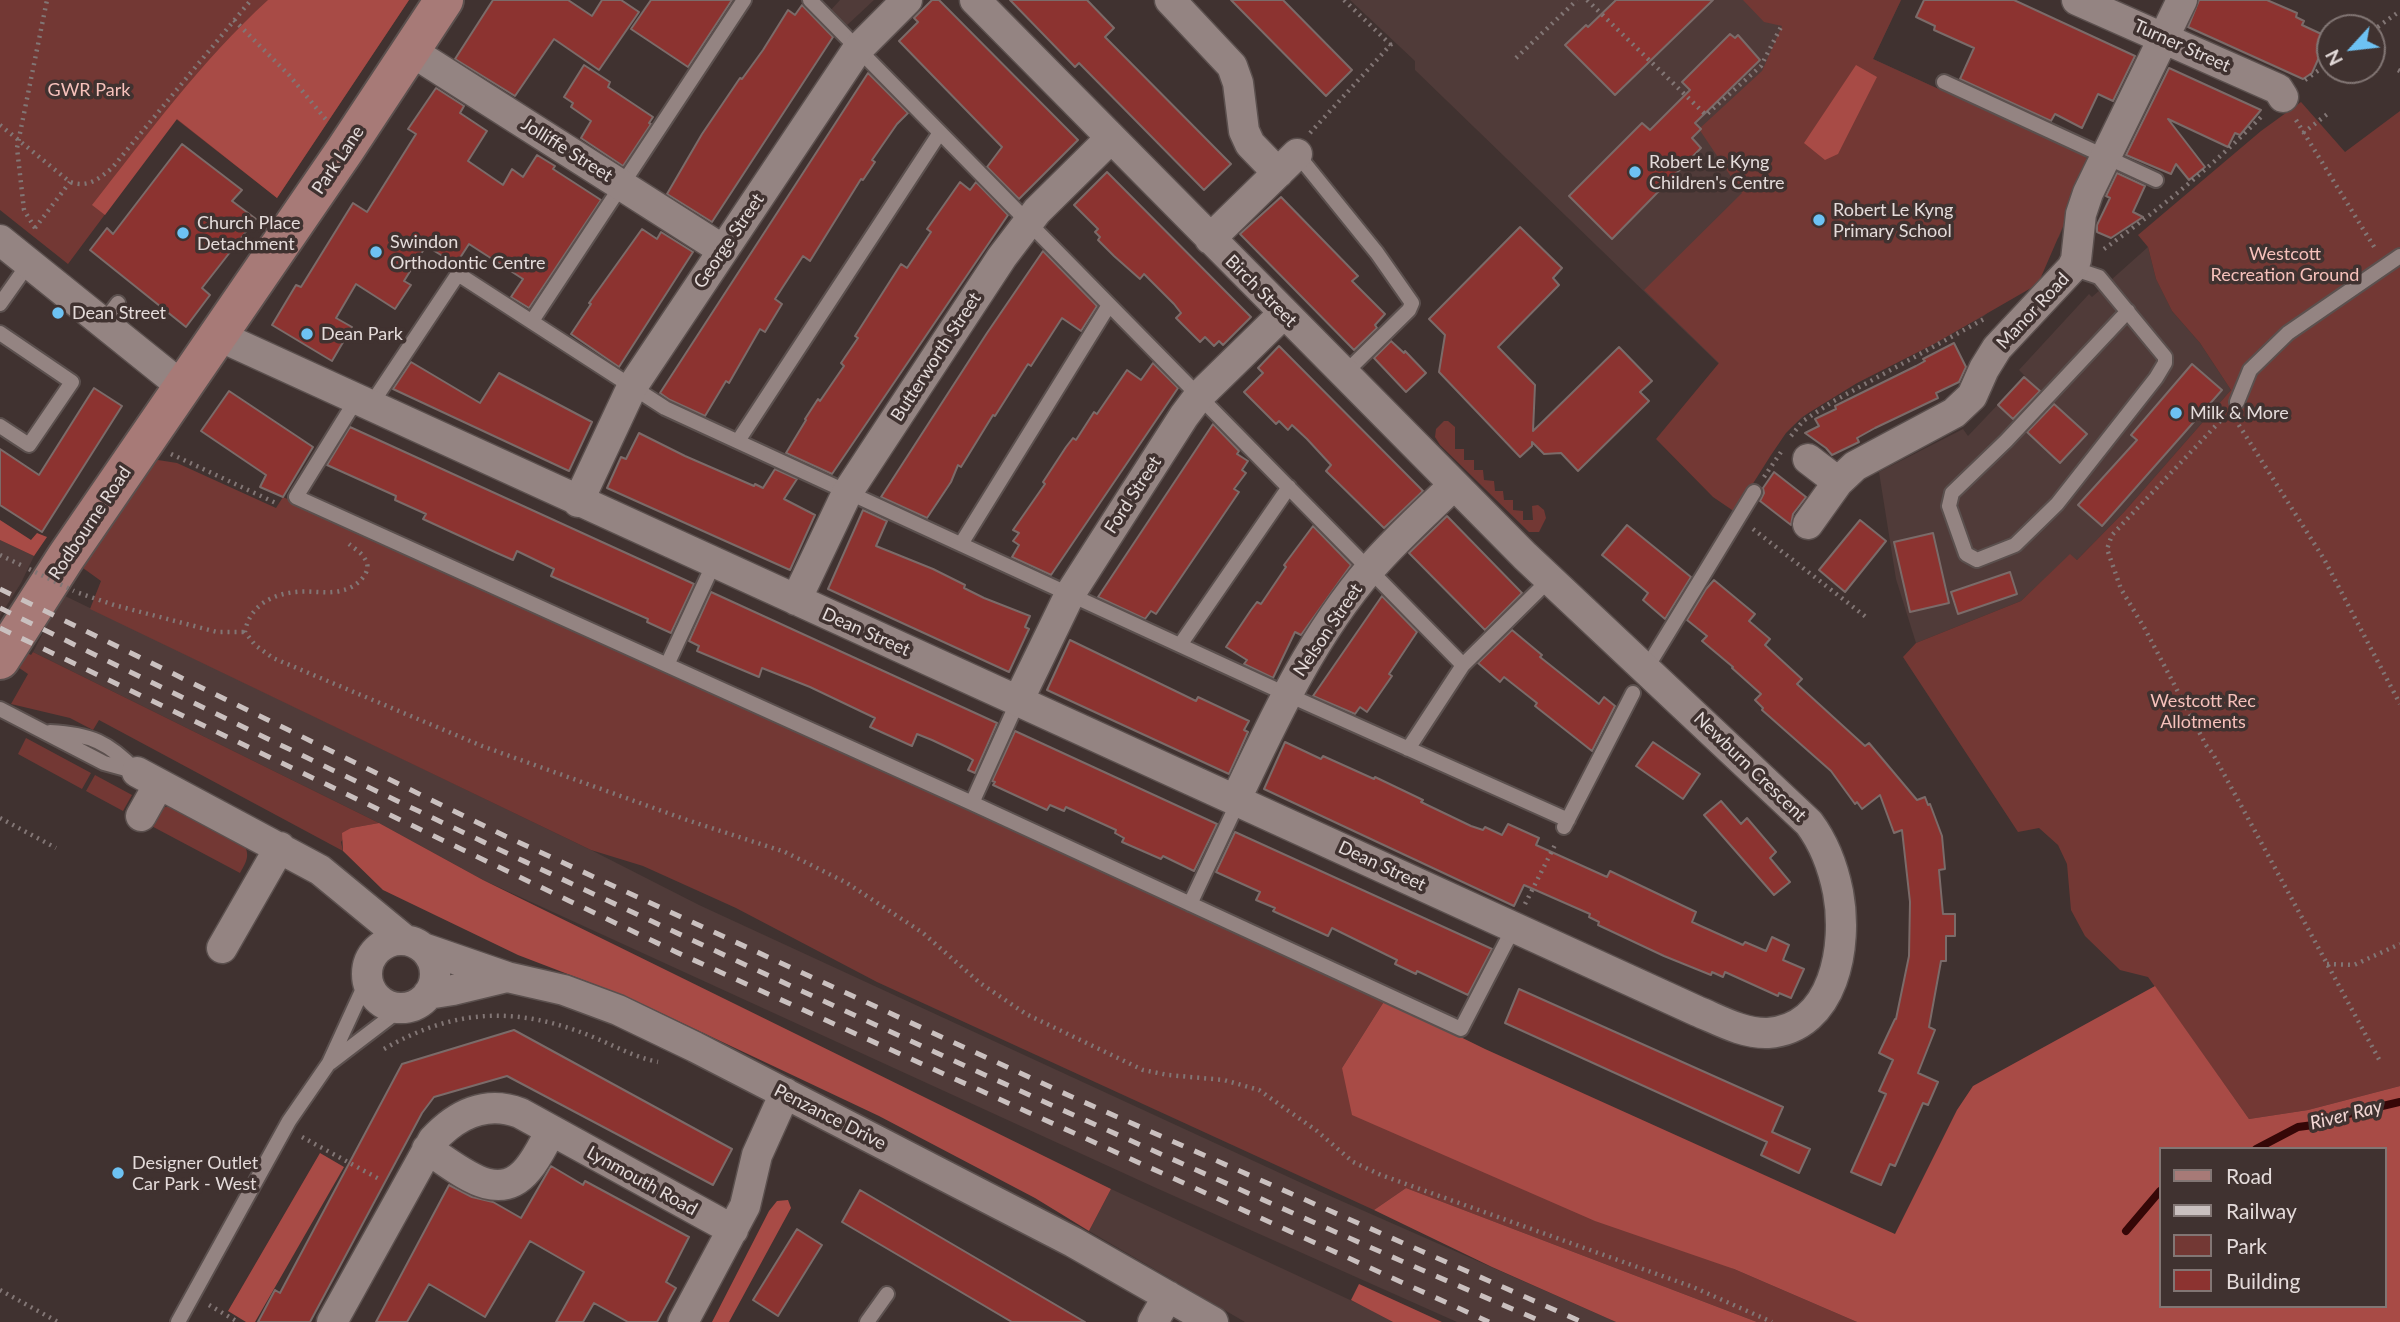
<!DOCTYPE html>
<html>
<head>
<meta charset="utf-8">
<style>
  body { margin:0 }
  #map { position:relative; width:2400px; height:1322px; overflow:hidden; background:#403230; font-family:Lato,sans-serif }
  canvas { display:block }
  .legend { position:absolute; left:2159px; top:1147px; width:228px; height:161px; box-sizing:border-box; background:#403230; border:2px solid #827674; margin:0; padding:9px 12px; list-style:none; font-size:21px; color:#e4dbda }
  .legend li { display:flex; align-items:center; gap:14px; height:35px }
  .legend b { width:35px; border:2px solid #827674 }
  .north { position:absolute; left:2316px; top:14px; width:70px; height:70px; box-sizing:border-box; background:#403230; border:2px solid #827674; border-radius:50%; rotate:243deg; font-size:19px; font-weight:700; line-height:28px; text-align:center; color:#e4dbda }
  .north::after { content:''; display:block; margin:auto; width:24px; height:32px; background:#6dc2f3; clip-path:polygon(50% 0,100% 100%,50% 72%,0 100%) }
</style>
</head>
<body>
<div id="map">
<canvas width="2400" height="1322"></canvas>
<ul class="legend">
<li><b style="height:9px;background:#a77a77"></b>Road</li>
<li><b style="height:9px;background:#cac0bf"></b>Railway</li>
<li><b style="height:19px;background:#733834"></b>Park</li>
<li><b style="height:19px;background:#8c3330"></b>Building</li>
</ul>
<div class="north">N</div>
</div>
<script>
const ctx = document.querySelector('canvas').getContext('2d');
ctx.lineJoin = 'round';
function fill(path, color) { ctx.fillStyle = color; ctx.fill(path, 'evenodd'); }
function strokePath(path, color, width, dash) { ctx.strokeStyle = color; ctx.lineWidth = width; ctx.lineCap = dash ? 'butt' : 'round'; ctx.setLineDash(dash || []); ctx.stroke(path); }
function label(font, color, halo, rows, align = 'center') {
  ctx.font = font + ' Lato,sans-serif'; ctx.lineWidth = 7; ctx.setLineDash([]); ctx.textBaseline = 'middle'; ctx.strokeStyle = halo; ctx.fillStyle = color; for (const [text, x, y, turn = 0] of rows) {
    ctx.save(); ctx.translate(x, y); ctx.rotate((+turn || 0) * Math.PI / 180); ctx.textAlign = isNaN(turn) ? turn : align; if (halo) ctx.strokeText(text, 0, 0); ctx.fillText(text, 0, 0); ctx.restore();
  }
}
fill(new Path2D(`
  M840,0H874L844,28L829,12Z
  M1350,0H1901L1873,59L2085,156L2090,164L2059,237L1984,316L1857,383L1813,409L1795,424L1719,364L1415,70V61Z
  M2148,247L2156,279L2172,311L2200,343L2231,390L2124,512L2077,560L2070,555L2021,601L1916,643L1896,579L1879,472L1963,429L1968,436L2025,376L2019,370L2089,294L2092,297Z
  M0,540L34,556L21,583L0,616Z
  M63,595L591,850L699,905L1321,1192L1616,1322H1457L1154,1187L483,880L379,823L33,652Z
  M1111,1189L1363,1306L1393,1322H1245L1089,1231Z`), '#503b39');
fill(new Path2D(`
  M0,0H409L277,198L176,119L68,264L0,210Z
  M1743,0H1901L1873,59L2085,156L2090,164L2038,284L1934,344L1857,383L1802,417L1786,433L1771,455L1735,512L1713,497L1656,439L1719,363L1644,290L1742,193L1699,129L1762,71L1782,26L1764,22Z
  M2301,102L2345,152L2400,111V1086L2308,1110L2249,1119L2148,977L2120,970L2085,936L2071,910L2067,864L2058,845L2039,828L2018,832L1903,657L1916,643L2021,601L2070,554L2077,560L2124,512L2231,390L2200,343L2172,311L2156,279L2148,247L2138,235L2261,131Z
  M1444,421H1448L1455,427V449H1464V460H1474V470H1483L1484,480L1494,481L1495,491H1503L1504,500H1513V510L1523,511V520H1533L1532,506L1538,505L1544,510L1546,518L1539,532H1529L1440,445L1435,437L1436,429Z
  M158,460L177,463L276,508L283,497L620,648L1385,1000L1342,1068L1734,1269L1857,1322H1757L1406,1188L1374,1210L877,982L736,908L643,866L591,850L90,609L101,581L83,568L147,466Z
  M23,651L31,655L33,652L379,823L351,828L341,842L343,851L99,720L93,730L70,718L11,704L28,674L15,665Z
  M26,738L91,773L82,789L18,754Z
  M95,775L132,795L123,811L86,791Z
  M165,807H171L242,842C251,854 247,861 240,873L144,822Z`), '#733834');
fill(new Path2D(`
  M268,0H409L277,198L177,119L105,215L92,205C148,134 201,61 268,0Z
  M1856,65L1877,77L1838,154L1825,160L1804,143Z
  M0,520L31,540L37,533L47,537L34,556L0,540Z
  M379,823L483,880L1111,1189L1090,1229L1089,1231L1035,1198L879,1116L625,996L518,955L383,890L343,851L342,833L351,828Z
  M2155,986L2249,1119L2308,1110L2400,1086V1322H1857L1734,1269L1595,1221L1352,1115L1342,1068L1385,1000L1485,1049L1895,1234L1957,1110L1973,1086ZM2160,1149H2384V1306H2160Z
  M320,1153L344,1167L255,1322H246L228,1311Z
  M1406,1188L1757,1322H1616L1492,1267L1374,1210Z
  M788,1200L791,1208L729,1322H712L769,1211L777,1201Z
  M1359,1284L1442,1322H1393L1351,1300Z`), '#a84b46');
strokePath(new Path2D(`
  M2256,1149L2298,1127L2321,1124L2331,1118L2400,1102
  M2126,1231L2160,1191`), '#350707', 8);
const building = new Path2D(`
  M493,0H568L592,16L602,0H621L639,12L599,70L554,39L515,96L455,59Z
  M651,0H732L688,67L631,29Z
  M932,0H939L1078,140L1019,199L987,167L1002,147L899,41L918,22L914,18Z
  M1010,0H1087L1114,28L1105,37L1231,164L1204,190L1079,63L1075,67Z
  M1231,0H1283L1352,70L1326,96Z
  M1616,0H1713L1615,95L1565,45L1586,25L1588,27Z
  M1924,0H2014L2135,56L2113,101L2098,94L2082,128L2055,114L2051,121L1960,79L1974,48L1934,30L1935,26L1916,17Z
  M2199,0H2267L2297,13L2296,17L2304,21L2302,25L2330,38V45L2325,57L2320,55L2312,73L2303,79L2188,27Z
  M802,5L833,37L712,222L667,194L702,134L740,78L742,79L763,50L788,10L795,15Z
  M1730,34L1735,38L1738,35L1760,60L1695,123L1701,129L1692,138L1701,148L1612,239L1569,196L1642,123L1650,130L1690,90L1682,82Z
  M584,65L610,82L608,87L653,117L649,123L651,124L623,166L581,138L591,121L571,107L573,103L564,97Z
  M2169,68L2261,110L2240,135L2235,133L2228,147L2168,119L2205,167L2189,180L2176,164L2171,174L2126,155Z
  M868,73L908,113L897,124L872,160L875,162L863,180L861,179L810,261L803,256L775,299L782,304L765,332L760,329L729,383L726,381L705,416L670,400L660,393Z
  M436,88L464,106L460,113L487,131L468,161L503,185L512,169L523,177L537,155L555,166L553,169L601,200L529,308L511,297L523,279L469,244L456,264L426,246L404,281L411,285L395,309L356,284L336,318L352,327L332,361L272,325L296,285L301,287L353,203L367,212L416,134L408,129Z
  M182,144L242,190L232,201L256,219L202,288L210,295L186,327L90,250L107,228L113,234Z
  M1107,172L1251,317L1223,345L1219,341L1214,346L1205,337L1200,342L1176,318L1181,313L1174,304L1144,274L1140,279L1114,256L1098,240L1100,237L1095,232L1098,229L1074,205Z
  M2117,173L2145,186L2133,212L2143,217L2111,238L2097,232V225L2110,198L2106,196Z
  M960,182L970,190L976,182L1008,215L832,474L786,453L806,420L805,419L818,399L820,401L844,366L841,363L858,338L855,336L901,264L907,268L931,232L927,229Z
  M1281,197L1358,276L1352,281L1385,314L1375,325L1377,328L1354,350L1240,234Z
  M1520,227L1562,268L1553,278L1559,285L1498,347L1535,385L1533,431L1619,347L1652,381L1640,392L1649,401L1578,471L1561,453L1544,454L1532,442V446L1520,457L1439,372L1445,335L1429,319Z
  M642,229L657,239L661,232L693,252L619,367L571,334L591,304L589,303Z
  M1043,251L1097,306L1081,331L1062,318L1031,366L1028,364L995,416L993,415L961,467L958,465L951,482L927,518L881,497L987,333Z
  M1391,341L1404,353L1405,351L1426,373L1406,392L1374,358Z
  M1954,343L1966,367L1959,382L1936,393L1938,398L1875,428L1857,438L1859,442L1832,455L1826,448L1805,433L1819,426L1815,419L1836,409L1835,406L1916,366L1925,361L1923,359Z
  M1279,346L1423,491L1384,528L1326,471L1331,465L1307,439L1292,425L1288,430L1279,421L1276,424L1244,392L1263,373L1258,368Z
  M411,362L480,403L499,373L592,422L569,471L393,389Z
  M1153,363L1178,388L1051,575L1012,557L1019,545L1013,541L1019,533L1013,530L1045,484L1043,482L1066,447L1073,438L1076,440L1094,412L1097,414L1127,370L1141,380Z
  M2192,364L2222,390L2102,526L2078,505L2137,440L2131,435Z
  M2024,377L2040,391L2013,419L1998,405Z
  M94,388L122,406L42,532L0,505V449L39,475Z
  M229,391L313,447L283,497L260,487L266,475L201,431Z
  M2054,404L2087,434L2060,463L2027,432Z
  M1213,424L1239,451L1237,454L1248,461L1242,470L1246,473L1234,489L1239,492L1156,614L1151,611L1145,619L1098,597Z
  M350,427L694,584L671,633L647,622L648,619L551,576L554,569L517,551L513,560L497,553L423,519L426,514L395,500L396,496L327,465Z
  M639,433L685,456L754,486L755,484L763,488L775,469L797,479L784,499L815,515L790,570L607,488L621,457L626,459Z
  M1774,472L1806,497L1793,514L1791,525L1760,501L1764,493L1763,488Z
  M863,510L887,521L876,546L933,569L965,585L964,588L984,598L1030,616L1025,627L1029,629L1009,672L828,589Z
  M1447,516L1522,593L1485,630L1409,553Z
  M1860,520L1886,541L1845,592L1819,570Z
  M1627,525L1691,577L1665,619L1643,600L1648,593L1602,555Z
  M1313,526L1351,565L1301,635L1295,632L1273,678L1244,664L1247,660L1226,647L1251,610L1257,602L1261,604L1286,567L1284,565Z
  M1933,533L1949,603L1910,612L1894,542Z
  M2010,572L2017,594L1958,614L1951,592Z
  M1714,580L1755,614L1749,621L1770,639L1765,645L1802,679L1797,684L1865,746L1869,743L1917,800L1925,797L1928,805L1930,804L1942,836L1945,869L1939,870L1943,914H1955V936H1946V961H1941L1929,1027L1935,1030L1918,1073L1938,1082L1928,1105L1923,1103L1895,1166L1890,1164L1881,1185L1851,1172L1886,1094L1879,1091L1893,1060L1879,1053L1895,1019H1896L1909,956L1910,902L1902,830L1894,833L1880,795L1862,809L1857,802L1855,804L1831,771L1762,710L1763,708L1755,700L1761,694L1732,668L1733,667L1702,641L1707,636L1687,620L1706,589Z
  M711,592L997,723L975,773L968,770L973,760L968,757L932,740L917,734L912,746L870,727L875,718L810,687L762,668L759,677L697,651L699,646L689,641Z
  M1382,596L1417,632L1389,674L1392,676L1367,712L1360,707L1355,714L1313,696Z
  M1512,630L1542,655L1540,657L1599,704L1604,697L1615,706L1592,751L1535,706L1537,703L1504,677L1500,682L1478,663Z
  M1070,640L1196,701L1198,697L1249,721L1244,730L1248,732L1229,774L1047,690Z
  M1015,731L1217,824L1194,871L1163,856L1161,859L1122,842L1124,838L1115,833L1116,830L1066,807L1064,811L1050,805L1047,810L993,785L995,782L992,781Z
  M1285,742L1321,759L1323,756L1374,779L1375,777L1423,800L1421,802L1471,826L1483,830L1485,827L1502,835L1508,824L1539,838L1536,845L1607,877L1610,871L1696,912L1692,922L1743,945L1745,942L1766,951L1772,937L1789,945L1783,960L1804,969L1791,998L1779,993L1778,996L1725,972L1723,977L1712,972L1711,975L1664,956L1598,925L1599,922L1589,917L1590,914L1524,885L1514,906L1264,789Z
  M1653,742L1700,774L1683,799L1636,766Z
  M1721,801L1741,824L1747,818L1776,852L1770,858L1790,882L1774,895L1704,815Z
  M1235,832L1492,949L1468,995L1417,971L1416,974L1395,964L1397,960L1332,928L1328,936L1273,911L1275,908L1256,900L1260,892L1216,872Z
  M1519,989L1783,1107L1772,1132L1810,1149L1799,1173L1761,1155L1767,1142L1505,1023Z
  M514,1030L732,1149L713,1185L507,1076L434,1097L422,1113L310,1322H258L275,1290L280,1293L402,1064Z
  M551,1166L583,1185L585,1181L689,1237L666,1282L676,1288L657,1322H628L594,1303L583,1322H556L584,1272L530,1241L485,1317L429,1284L407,1322H376L449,1185L472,1197L493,1202L521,1218Z
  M860,1190L1085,1322H1012L842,1222Z
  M797,1229L822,1245L778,1316L753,1300Z`);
fill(building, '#8c3330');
strokePath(building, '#7b6b69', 2);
const service = new Path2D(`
  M810,0L1463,665
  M1944,82L2156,180
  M1297,154L1377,253L1412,303L1409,310L1344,374
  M2072,268L2099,277L2165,357V363L2156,378L2057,504L2015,545L1977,560L1966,554L1949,506L1952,493L2006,441L2128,311
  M0,304L29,263
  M532,321L744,0
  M103,323L118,303
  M0,333L72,382L29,445L0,426
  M356,400L296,497L972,803L1461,1029L1514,927
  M2237,402L2250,370L2288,333L2400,256
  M370,406L458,274L665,408L1286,694L1568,820
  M738,441L939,134
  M961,544L1109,305
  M1180,645L1289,487
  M667,665L714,563
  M1646,669L1754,492
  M0,709L104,763L137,772
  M50,732C90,734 109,742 137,772
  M1408,749L1463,665L1550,579
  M972,803L1018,701
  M1564,827L1633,693
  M1190,904L1239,800
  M330,1063L402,1008
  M178,1322L289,1121L329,1063L368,978
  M867,1322L887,1294`);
const minor = new Path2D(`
  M1170,0L1232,66L1238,83L1244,131L1250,144L1278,173
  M2077,0L2278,89L2283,97
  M411,51L723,250
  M1210,239L1297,154
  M0,240L184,388
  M219,336L1697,1011C1719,1020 1743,1034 1768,1033C1835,1028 1848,945 1838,892C1833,867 1824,843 1809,823L1525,556L975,0
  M1808,459L1838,482
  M578,502L632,387L857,50L907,0
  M1808,524L1838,482L1855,466L1954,413L1972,396L1984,369L1997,348L2072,268L2076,260L2081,214L2088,193L2182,0
  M796,600L847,493L1002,257L1037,211L1111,138
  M1018,701L1070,594L1184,416L1199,396L1283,314
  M137,772L320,870L405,940
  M1236,799C1274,719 1312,636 1371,568C1396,539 1426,512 1454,485
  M141,816L159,784
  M367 974a34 34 0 1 1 68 0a34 34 0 1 1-68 0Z
  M222,948L280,847
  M423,948L507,977
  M428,994L453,990L507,977L564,990L618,1010L695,1047L1073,1242L1213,1322
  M427,1149C458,1168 497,1207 528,1169C538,1157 544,1143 551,1131
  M332,1322L433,1140C457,1114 486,1100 520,1113L733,1230
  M683,1322L745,1206L757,1155L785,1093
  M1153,1322L1168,1296`);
const secondary = new Path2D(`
  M0,660L66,557L345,150L444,0`);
strokePath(service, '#5b504e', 18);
strokePath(minor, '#5b504e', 33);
strokePath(secondary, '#5b504e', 42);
strokePath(new Path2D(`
  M1344,0L1391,45
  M1587,0L1706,115L1761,66L1782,25
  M234,20L289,75L328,122
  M2372,31L2400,11
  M1516,58L1577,0
  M2398,70L2400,71
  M2305,80L2330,62
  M2296,120L2376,250
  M0,125L70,182C88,188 99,179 112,168L251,0
  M1310,133L1394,41
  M2303,133L2330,112
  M35,228L24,210L17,148L47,0
  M35,228L70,182
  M2104,249C2161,208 2214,165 2263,115
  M2225,416L2112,535L2107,549L2121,589L2145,629L2206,745L2213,754L2381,1063
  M2235,419L2324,559L2400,704
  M1791,436L1803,421L1832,402L1986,318
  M171,454L278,504
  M1764,477L1781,452
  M1753,529L1866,617
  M349,544C354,548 362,553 365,559C374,572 356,587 344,590C328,595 312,590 296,592C271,594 249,607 245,632L255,645L273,658L482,746L687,820L785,852L847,883L923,933L980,983L1026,1014L1143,1070L1168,1075L1224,1080L1259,1090L1317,1131L1353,1162L1381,1175L1693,1287L1772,1322
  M0,555L25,567
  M79,593L114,605L217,632H245
  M0,818L56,848
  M1525,904L1556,843
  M2327,964L2354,965L2400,944
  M384,1049C455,1008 518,1006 593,1037C615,1046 634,1057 658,1062
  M302,1137L381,1180
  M0,1290L58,1322
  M209,1305L238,1322`), '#827675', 4.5, [2, 5]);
strokePath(service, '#948482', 14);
strokePath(minor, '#948482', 30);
strokePath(secondary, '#a77a77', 38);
strokePath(new Path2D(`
  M0,589L505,836L1070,1096L1582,1322
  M0,608C350,781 702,947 1058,1108C1219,1180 1380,1253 1543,1322
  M0,628L676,952L1489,1322`), '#cac0bf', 5, [12, 12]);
strokePath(new Path2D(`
  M29,569L74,591`), '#827675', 4.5, [2, 5]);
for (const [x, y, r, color] of [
  [1635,172,7,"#6dc2f3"],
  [1819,220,7,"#6dc2f3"],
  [183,233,7,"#6dc2f3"],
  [376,252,7,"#6dc2f3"],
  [58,313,7,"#6dc2f3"],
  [307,334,7,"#6dc2f3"],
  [2176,413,7,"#6dc2f3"],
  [118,1173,7,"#6dc2f3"]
]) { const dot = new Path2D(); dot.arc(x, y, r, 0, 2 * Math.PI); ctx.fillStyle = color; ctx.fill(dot); strokePath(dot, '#403230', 2.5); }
label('18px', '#e4dbda', '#403230', [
  ["Turner Street",2182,46,24],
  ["Jolliffe Street",567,150,32],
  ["Park Lane",338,160,-56],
  ["George Street",729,241,-56],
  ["Birch Street",1261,291,45],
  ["Manor Road",2033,311,-47],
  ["Butterworth Street",936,357,-57],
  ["Ford Street",1133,495,-57],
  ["Rodbourne Road",90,523,-56],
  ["Nelson Street",1328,630,-56],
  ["Dean Street",866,632,24],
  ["Newburn Crescent",1750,767,44],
  ["Dean Street",1382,866,25],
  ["Penzance Drive",830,1117,27],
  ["Lynmouth Road",642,1181,29]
]);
label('18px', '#f6c1bb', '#403230', [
  ["GWR Park",89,90],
  ["Westcott",2285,254],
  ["Recreation Ground",2285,275],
  ["Westcott Rec",2203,701],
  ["Allotments",2203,722]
]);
label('18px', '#e4dbda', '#403230', [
  ["Robert Le Kyng",1649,162],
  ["Children's Centre",1649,183],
  ["Robert Le Kyng",1833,210],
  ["Primary School",1833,231],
  ["Church Place",197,223],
  ["Detachment",197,244],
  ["Swindon",390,242],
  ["Orthodontic Centre",390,263],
  ["Dean Street",72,313],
  ["Dean Park",321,334],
  ["Milk & More",2190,413],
  ["Designer Outlet",132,1163],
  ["Car Park - West",132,1184]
], 'left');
label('italic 19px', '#f2d7d4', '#403230', [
  ["River Ray",2346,1115,-14]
]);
</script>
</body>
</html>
